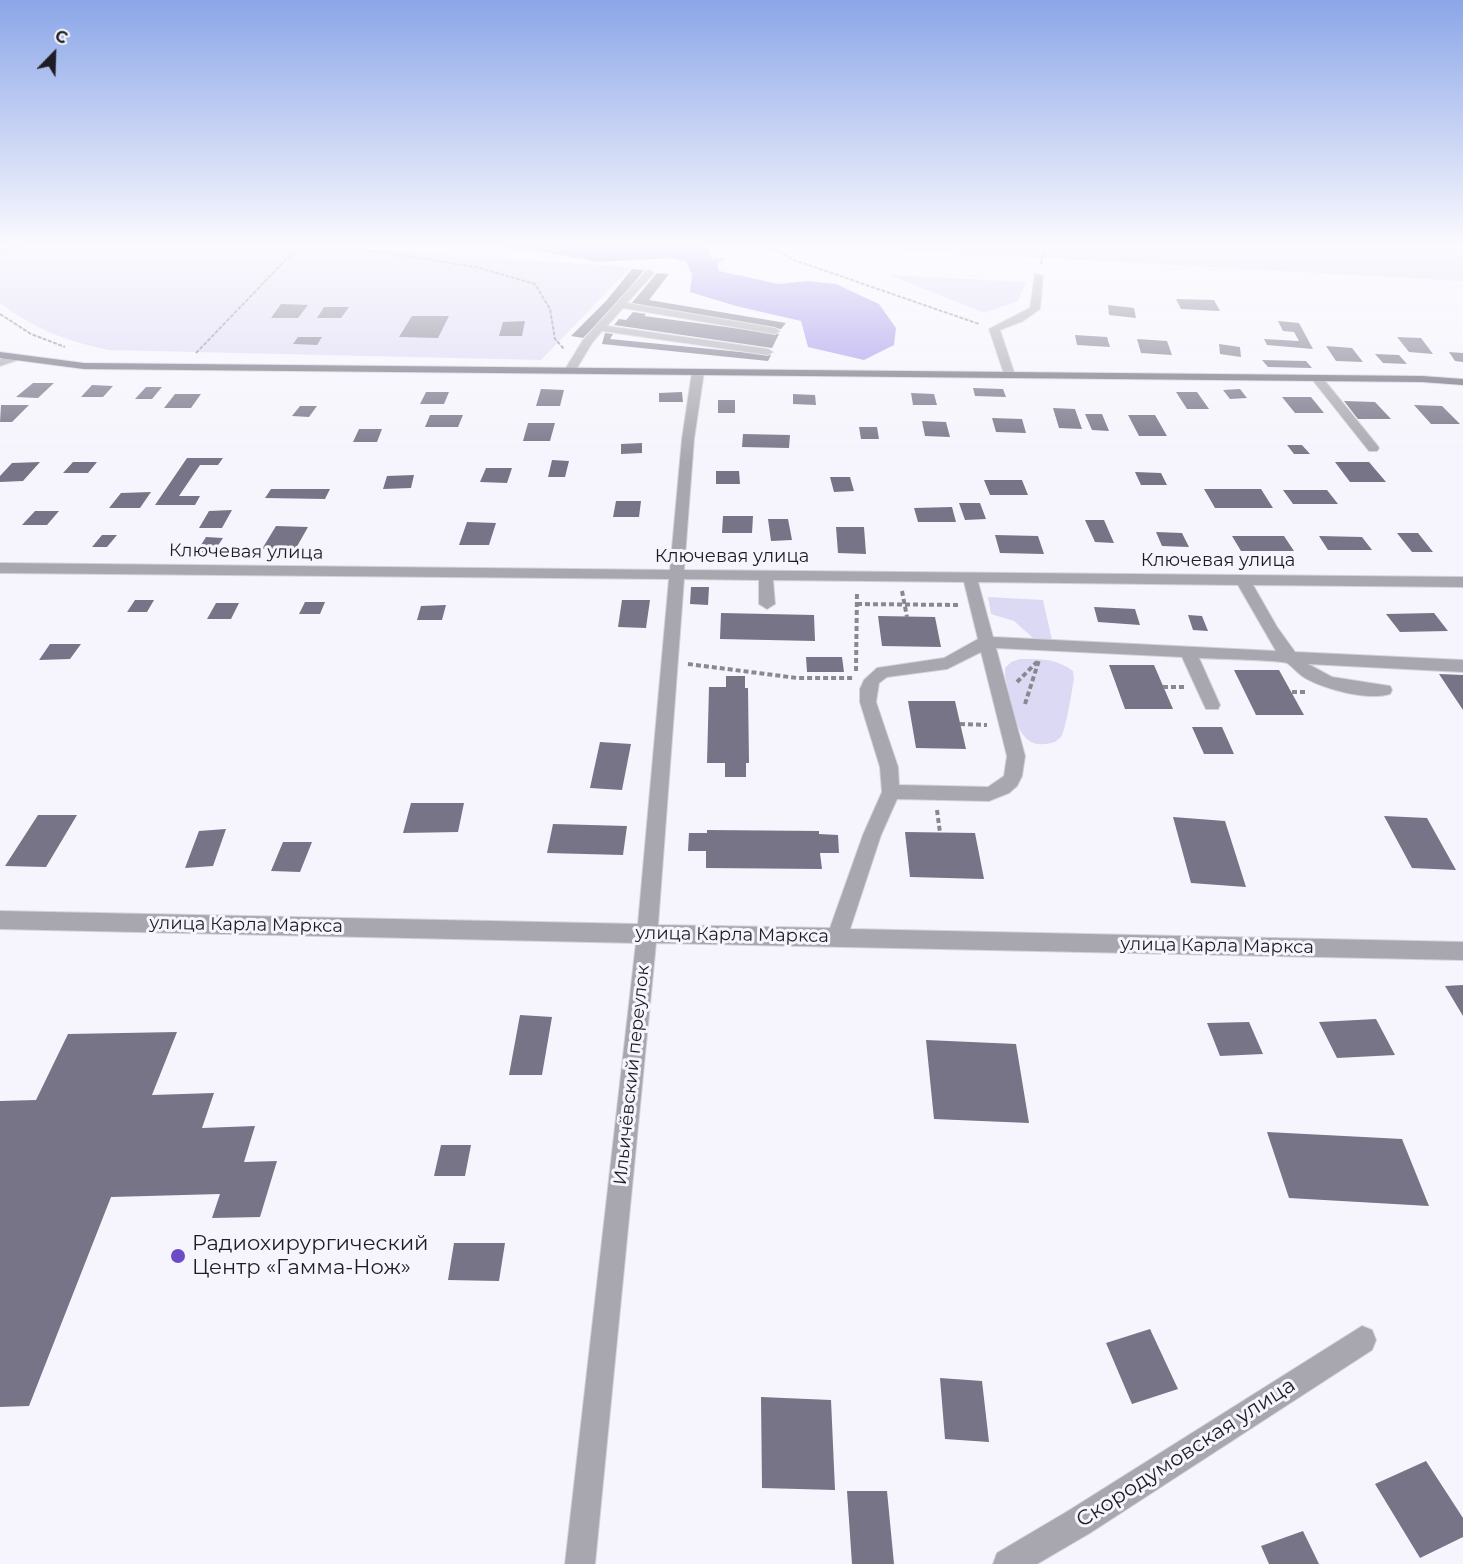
<!DOCTYPE html>
<html>
<head>
<meta charset="utf-8">
<style>
  body { margin:0 }
  #map { position:relative; width:1463px; height:1564px; overflow:hidden; background:#f6f5fd; font-family:Montserrat,sans-serif }
  canvas { display:block }
  .north { position:absolute; left:24px; top:24px; width:60px; height:60px; -webkit-text-stroke:4px #f6f5fd; paint-order:stroke; rotate:23deg; font-size:16px; font-weight:700; line-height:24px; text-align:center; color:#1e1d24 }
  .north::after { content:''; display:block; margin:auto; width:21px; height:27px; background:#1e1d24; clip-path:polygon(50% 0,100% 100%,50% 72%,0 100%) }
</style>
</head>
<body>
<div id="map">
<canvas width="1463" height="1564"></canvas>
<div class="north">С</div>
</div>
<script>
const ctx = document.querySelector('canvas').getContext('2d');
ctx.lineJoin = 'round';
function fill(path, color) { ctx.fillStyle = color; ctx.fill(path, 'evenodd'); }
function strokePath(path, color, width, dash) { ctx.strokeStyle = color; ctx.lineWidth = width; ctx.lineCap = dash ? 'butt' : 'round'; ctx.setLineDash(dash || []); ctx.stroke(path); }
function label(font, color, halo, rows, align = 'center') {
  ctx.font = font + ' Montserrat,sans-serif'; ctx.lineWidth = 6; ctx.setLineDash([]); ctx.textBaseline = 'middle'; ctx.strokeStyle = halo; ctx.fillStyle = color; for (const [text, x, y, turn = 0] of rows) {
    ctx.save(); ctx.translate(x, y); ctx.rotate((+turn || 0) * Math.PI / 180); ctx.textAlign = isNaN(turn) ? turn : align; if (halo) ctx.strokeText(text, 0, 0); ctx.fillText(text, 0, 0); ctx.restore();
  }
}
fill(new Path2D(`
  M0,244H291L631,267L541,360L108,350C66,341 34,329 0,303Z
  M791,244H1463V281Z
  M889,275L1026,282L1018,301L984,313Z
  M988,597L1043,600L1052,640L1033,638L1014,621L991,614Z
  M1020,659C1040,659 1056,658 1073,671L1074,679C1072,690 1066,729 1061,737C1056,742 1051,744 1044,744C1014,748 1011,698 1005,676V668L1011,662Z`), '#dcd9f4');
fill(new Path2D(`
  M434,244H707L712,259L726,258L717,264L719,271L778,284L807,281L836,284L879,304L896,328L894,345L864,360L808,347L801,321L736,306L690,292L692,274L686,262L672,258L598,262L534,250Z`), '#a191e9');
strokePath(new Path2D(`
  M0,250L37,244`), '#a191e9', 4.5);
fill(new Path2D(`
  M632,269L644,270L618,303L583,338L571,336L606,301Z
  M657,273L669,274L649,300L786,323L781,329L631,304Z
  M1176,299L1214,300L1220,311L1181,309Z
  M281,304L308,305L298,318H271Z
  M1108,305L1134,308L1136,318L1109,315Z
  M324,307H349L341,318H317Z
  M633,312L646,314L644,316L779,334L772,348L614,325L619,319L626,320Z
  M412,316H449L438,338L399,337Z
  M525,321L522,336H499L503,322Z
  M1278,321L1299,323L1313,349L1267,345L1264,339L1299,341L1294,332L1283,331Z
  M605,333L613,334L610,339L771,355L768,361L602,344Z
  M1075,335L1107,337L1110,347L1077,345Z
  M298,337H322L317,345L293,344Z
  M1397,337L1421,338L1433,354L1409,352Z
  M1137,339L1167,341L1172,355L1141,353Z
  M1219,344L1240,347L1241,357L1220,354Z
  M1326,346L1352,348L1363,362L1336,361Z
  M1449,352L1463,353V362L1455,361Z
  M1375,354L1399,355L1407,364L1383,363Z
  M1262,360L1306,361L1312,368L1268,367Z
  M33,383H54L38,398L16,397Z
  M92,385L113,386L103,397H81Z
  M146,387H162L152,399H135Z
  M973,388L1003,389L1006,397L975,396Z
  M541,389L564,390L560,406H536Z
  M1240,389L1247,398L1230,399L1223,390Z
  M426,392H449L444,404H420Z
  M682,392L683,402H659V393Z
  M1176,392H1197L1209,409H1187Z
  M911,393L934,394L937,405H913Z
  M175,394H201L191,408H164Z
  M793,394L815,395L816,405L793,404Z
  M1282,397H1311L1324,413H1295Z
  M718,400H735V413H718Z
  M1344,401L1375,402L1391,419H1358Z
  M1,405H29L12,422H0Z
  M1414,405L1442,406L1460,424H1431Z
  M300,406H317L309,417L292,416Z
  M1053,408L1075,409L1082,429L1059,428Z
  M1085,414H1102L1109,431L1092,430Z
  M430,415H463L458,427H425Z
  M1128,415H1155L1167,436H1139Z
  M992,418L1022,419L1026,433L996,432Z
  M922,421L946,422L950,437L925,436Z
  M528,423H555L550,441H523Z
  M859,427H877L879,439H861Z
  M359,429H382L377,442H353Z
  M743,434L790,435L789,448L742,447Z
  M642,443V453L621,454V444Z
  M1287,445H1302L1310,454H1294Z
  M187,458H223L218,465H200L179,496H200L195,505H155Z
  M552,460L569,461L565,477H548Z
  M40,462L23,481L0,482V476L12,463Z
  M73,462H97L88,473H63Z
  M1335,462H1369L1386,482H1350Z
  M486,468H512L507,483L480,482Z
  M716,471H739L740,484H716Z
  M1135,472L1161,473L1167,485H1141Z
  M414,475L411,488L383,489L387,476Z
  M830,477H850L854,491L834,492Z
  M984,480H1022L1028,495H990Z
  M271,489H330L325,499L265,498Z
  M1204,489H1261L1273,508H1215Z
  M1283,490H1327L1338,504H1293Z
  M151,492L140,508H109L121,493Z
  M616,501H641L639,517H613Z
  M959,503H980L986,519L965,520Z
  M952,507L956,522H918L914,508Z
  M232,510L222,528H199L209,511Z
  M35,511H59L47,525H22Z
  M723,516H753L752,533H722Z
  M768,519H788L792,540L771,541Z
  M1085,520H1104L1114,543L1095,542Z
  M467,522L496,523L489,545H459Z
  M276,526L308,527L295,550L262,549Z
  M836,527H864L866,554L838,553Z
  M1156,532L1182,533L1189,547L1162,546Z
  M1397,533H1418L1433,552H1412Z
  M102,535H117L107,547H92Z
  M995,535L1038,536L1044,554L1000,553Z
  M1232,536H1284L1294,551H1241Z
  M1319,536L1362,537L1372,550H1328Z
  M206,537L223,538L213,553H196Z
  M691,587H709L708,605L690,604Z
  M135,600H154L147,612H127Z
  M622,600H650L646,628L618,627Z
  M305,602H325L320,614H299Z
  M216,603H239L231,619H207Z
  M446,605L442,620H417L421,606Z
  M1094,607L1135,609L1140,625L1098,622Z
  M721,613L814,615L815,641L720,639Z
  M1434,613L1448,631L1400,632L1386,614Z
  M1188,615L1202,616L1208,631L1193,630Z
  M878,616L935,617L941,647L882,646Z
  M50,644H81L70,659L39,660Z
  M806,657H842L844,672H807Z
  M1109,665H1154L1173,709H1125Z
  M1234,670H1279L1304,715H1256Z
  M1439,674L1463,675V710Z
  M726,676H745V688H748L749,763H746V777H725V763H707L709,687H726Z
  M908,701H955L966,749L916,748Z
  M1192,727H1222L1234,754H1204Z
  M600,742L631,744L622,790L590,788Z
  M411,803H464L458,832L403,833Z
  M38,815H77L46,867L5,866Z
  M1384,816L1427,818L1456,870L1412,868Z
  M1173,817L1225,821L1246,887L1191,883Z
  M553,824L627,826L623,855L547,853Z
  M226,829L213,866L185,868L199,831Z
  M707,830L819,831V834L838,835L839,853H820L822,869L706,868V851H688L689,833H707Z
  M905,832L975,833L984,879L910,877Z
  M283,842H312L300,872L271,871Z
  M1463,985V1016L1445,986Z
  M520,1015L552,1017L542,1075H509Z
  M1376,1019L1395,1055L1337,1058L1319,1022Z
  M1249,1022L1263,1054L1220,1056L1207,1023Z
  M177,1032L152,1095L214,1093L202,1128L255,1126L244,1162L277,1161L260,1217L212,1218L220,1194L111,1197L29,1406L0,1407V1101L36,1100L68,1034Z
  M926,1040L1016,1044L1029,1123L934,1119Z
  M1267,1132L1402,1139L1429,1206L1289,1198Z
  M441,1145H471L465,1176H434Z
  M454,1243H505L499,1281L448,1280Z
  M1150,1329L1178,1389L1132,1404L1106,1343Z
  M940,1378L982,1381L989,1442L945,1439Z
  M761,1397L831,1400L835,1490L762,1488Z
  M1426,1461L1463,1518V1537L1420,1558L1375,1484Z
  M847,1491H887L894,1564H852Z
  M1303,1531L1319,1564H1269L1261,1546Z`), '#767486');
const minor = new Path2D(`
  M649,270L654,273L627,303L775,328L780,331L775,334L623,308L607,326L768,349L773,352L768,355L602,331L592,343L574,373H566L564,371L583,340L646,271Z
  M1035,274L1043,276L1040,309L1023,321L1000,330L1015,375L1009,378L1005,377L989,329L1030,308Z
  M14,355L19,358L18,360L0,366V359Z
  M698,369L704,372L694,439L684,570L1463,577V587L1253,585L1277,627L1295,652L1463,660V672L1308,664L1332,677L1390,686L1392,690L1390,694C1368,701 1324,689 1305,678C1298,674 1293,667 1287,663C1280,660 1212,659 1199,658L1220,705L1218,709H1206L1204,705L1182,657L996,648L1025,756L1022,776L1017,786L1009,793L989,801L897,799L881,835L850,929L1463,942V960L656,943L595,1564H565L636,943L0,929V911L638,924L669,579L0,573V563L670,570L682,439L692,372ZM684,579L759,580V604L767,609L775,604L773,580L964,582L978,639L944,658L877,668L864,680L860,689V702L880,767L882,792L863,835L830,928L658,925ZM978,582L1238,585L1276,651L993,637ZM981,652L1007,756L1004,776L988,787L899,785L898,767L876,702L879,683L887,677L947,669Z
  M1317,375L1321,376L1377,445L1379,448L1377,451H1369L1311,378Z
  M1362,1326L1372,1330L1376,1340L1372,1350L1090,1533L1037,1564H993L997,1553L1068,1511Z`);
const major = new Path2D(`
  M0,352L84,363L1422,376L1463,379V385L1422,382L84,369L0,358Z`);
strokePath(minor, '#d3d2da', 2);
strokePath(major, '#d3d2da', 2);
strokePath(new Path2D(`
  M327,244L476,267L535,284L550,309L555,339L564,349
  M764,244L794,260L979,324
  M1041,264L1045,244
  M0,314L31,334L65,347
  M196,353L301,244`), '#89888f', 2, [4, 1.5]);
strokePath(new Path2D(`
  M902,591L907,617
  M857,604L958,605
  M688,664L797,678H853
  M856,671L857,592
  M1017,682L1037,662
  M1163,687H1184
  M1292,692H1306
  M1025,704L1039,660
  M960,724L987,725
  M937,810L940,833`), '#89888f', 4, [5, 3]);
fill(minor, '#a8a7af');
fill(major, '#676675');
const sky = ctx.createLinearGradient(0, 0, 0, 463);
sky.addColorStop(0, '#8ba6e8');
sky.addColorStop(0.53, '#fbfafe');
sky.addColorStop(1, '#fbfafe00');
ctx.fillStyle = sky;
ctx.fillRect(0, 0, 1463, 463);
for (const [x, y, r, color] of [
  [178,1256,8,"#6c4cc6"]
]) { const dot = new Path2D(); dot.arc(x, y, r, 0, 2 * Math.PI); ctx.fillStyle = color; ctx.fill(dot); strokePath(dot, '#f6f5fd', 2); }
label('18px', '#1e1d24', '#f6f5fd', [
  ["Ключевая улица",246,552,1],
  ["Ключевая улица",732,557],
  ["Ключевая улица",1218,561],
  ["улица Карла Маркса",246,925,1],
  ["улица Карла Маркса",732,935,1],
  ["улица Карла Маркса",1217,946,1],
  ["Ильичёвский переулок",632,1075,-84]
]);
label('21px', '#1e1d24', '#f6f5fd', [
  ["Радиохирургический",192,1244],
  ["Центр «Гамма-Нож»",192,1268]
], 'left');
label('21px', '#1e1d24', '#f6f5fd', [
  ["Скородумовская улица",1186,1453,-33]
]);
</script>
</body>
</html>
